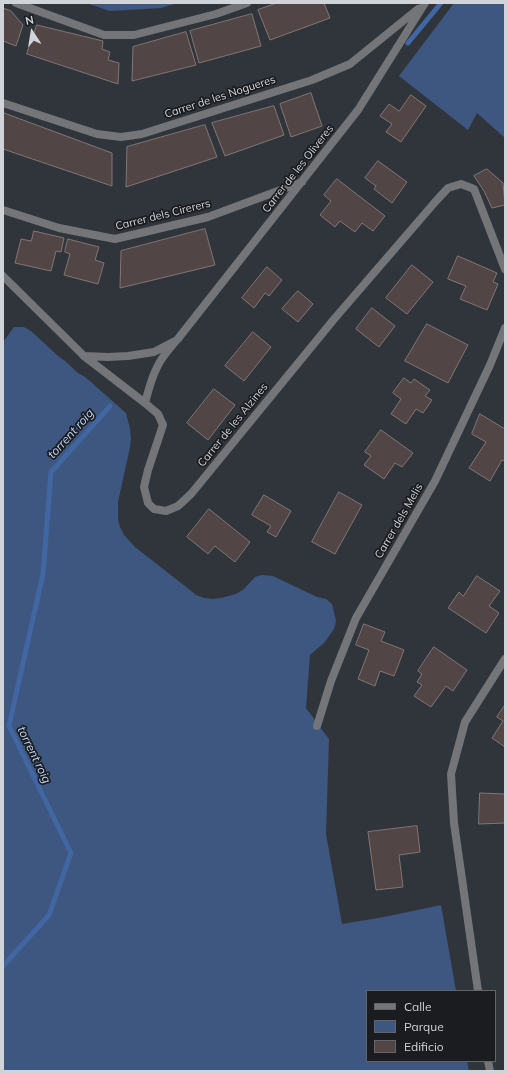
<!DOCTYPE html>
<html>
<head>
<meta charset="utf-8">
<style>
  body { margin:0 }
  #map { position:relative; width:508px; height:1074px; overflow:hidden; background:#30353c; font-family:Mulish,sans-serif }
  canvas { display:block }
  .frame { position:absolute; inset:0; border:4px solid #d0d3d8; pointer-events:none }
  .legend { position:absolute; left:366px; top:990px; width:130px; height:72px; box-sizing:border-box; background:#1a1c1f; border:1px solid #636569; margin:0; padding:5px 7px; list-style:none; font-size:12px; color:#d0d3d8 }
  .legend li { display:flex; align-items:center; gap:8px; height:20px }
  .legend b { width:20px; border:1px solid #636569 }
  .north { position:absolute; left:12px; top:12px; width:40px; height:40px; -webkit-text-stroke:3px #1a1c1f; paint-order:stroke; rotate:348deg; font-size:11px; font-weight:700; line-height:16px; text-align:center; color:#d0d3d8 }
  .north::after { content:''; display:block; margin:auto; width:14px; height:18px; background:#d0d3d8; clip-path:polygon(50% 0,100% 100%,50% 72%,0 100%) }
</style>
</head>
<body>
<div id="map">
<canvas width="508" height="1074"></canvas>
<div class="frame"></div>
<ul class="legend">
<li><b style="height:5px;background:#737579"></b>Calle</li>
<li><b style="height:11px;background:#3d5780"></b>Parque</li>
<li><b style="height:11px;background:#514645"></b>Edificio</li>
</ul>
<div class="north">N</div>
</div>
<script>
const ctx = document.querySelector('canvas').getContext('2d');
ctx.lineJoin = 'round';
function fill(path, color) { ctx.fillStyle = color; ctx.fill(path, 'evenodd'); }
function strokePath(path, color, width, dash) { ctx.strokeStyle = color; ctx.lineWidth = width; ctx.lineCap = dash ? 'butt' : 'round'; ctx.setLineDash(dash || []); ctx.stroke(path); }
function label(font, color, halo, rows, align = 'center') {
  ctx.font = font + ' Mulish,sans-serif'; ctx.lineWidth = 3.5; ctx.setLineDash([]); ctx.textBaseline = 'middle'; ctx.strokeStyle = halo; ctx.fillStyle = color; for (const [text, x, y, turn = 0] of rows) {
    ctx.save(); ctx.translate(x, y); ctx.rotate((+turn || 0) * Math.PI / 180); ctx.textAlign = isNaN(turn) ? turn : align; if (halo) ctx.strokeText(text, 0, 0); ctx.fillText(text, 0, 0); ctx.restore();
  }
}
fill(new Path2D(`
  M86,3H178L161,8L110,11Z
  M454,3H505V138L477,113L468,130L399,76Z
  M14,327H24L31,331L58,356L65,361L78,373L85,377L92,383L126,413L130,429L131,439L130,447L118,502V519L120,527L124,535L135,547L190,590L196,595L204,598L213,599L221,598L236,594L244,589L255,577L262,575L273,576L317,597L326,599L332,604L336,621L334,629L324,643L310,655L306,708L329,739L326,834L342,924L384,917L441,905L456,991H367V1061H467L469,1071H3V342Z`), '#3d5780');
strokePath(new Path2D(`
  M408,43L441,3
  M3,966L49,915L71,853L9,726L43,574L51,472L110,406`), '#4166a1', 5);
const building = new Path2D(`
  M277,3H324L330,18L270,40L258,10Z
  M3,8L11,11L23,25L16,46L3,41Z
  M252,14L261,46L199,63L190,31Z
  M37,25L103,41L102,49L110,52L108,60L119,63L118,84L27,54Z
  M186,32L196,65L132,81L133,47Z
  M311,93L322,126L291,137L280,104Z
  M411,95L426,106L401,142L386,132L392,124L380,116L389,104L399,111Z
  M274,106L284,135L225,156L212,123Z
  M4,113L112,153V186L3,149V118Z
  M205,125L217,157L126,187L127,147Z
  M378,161L407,182L392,203L374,189L376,186L365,178Z
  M487,169L503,183L505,205L492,208L484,191L474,176Z
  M337,179L385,216L373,231L362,223L355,232L340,221L335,227L320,215L331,201L324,195Z
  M205,229L215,265L120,288L121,251Z
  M34,231L64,238L61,252L56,251L51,271L15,263L21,239L31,241Z
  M68,239L99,247L95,260L104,263L98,284L64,275L70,254L65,252Z
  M458,256L497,273L493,282L498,284L487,310L460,299L466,286L448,279Z
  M412,265L433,282L407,314L386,298Z
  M267,267L282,280L269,296L265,293L254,308L242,298Z
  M298,291L313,304L298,322L282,309Z
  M372,308L395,326L379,347L356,329Z
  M427,324L468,345L448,383L405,361Z
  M253,332L271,347L244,381L225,366Z
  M404,378L411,383L414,379L430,390L425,396L432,400L423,413L416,409L406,424L391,414L401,399L393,393Z
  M214,389L235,405L208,440L187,423Z
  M480,414L505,429V461L502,460L490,481L469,468L486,442L472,434Z
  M381,430L413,453L402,467L395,463L384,479L364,465L371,456L365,452Z
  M339,492L362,505L335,554L312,542Z
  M264,495L291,511L276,537L267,532L271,526L252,515Z
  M209,509L250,542L235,562L215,546L208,554L187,537Z
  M477,576L500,591L489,606L499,613L486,633L448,608L459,592L463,596Z
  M364,624L385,632L381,641L404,650L394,676L380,671L375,686L358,679L369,650L356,645Z
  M434,647L467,670L453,691L446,686L431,707L414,696L422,685L417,682L422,674L418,671Z
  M505,705V747L492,738L503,721L497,717Z
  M480,793L505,794V823L479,824Z
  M417,826L420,852L399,855L403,887L376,890L368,832Z`);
fill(building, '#514645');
strokePath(building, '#817674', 1);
strokePath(new Path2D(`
  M16,3L104,35H134L216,14L247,3
  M3,103L97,134L121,137L142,134L312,80L350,64L418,9
  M3,210L59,228L115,239L208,217L302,182
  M3,276L84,356L145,403L158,414L163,425L148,470L144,487L148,503L154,509L166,511L178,506L191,494L335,318L436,201L448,188L461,184L474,189L505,269
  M84,356L108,357L128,356L154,352L177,340L358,110L425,3
  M145,403C149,388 153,373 161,360C165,354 170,348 175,342
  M317,726L331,681L356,618L435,481L490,365L505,328
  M478,991L454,823L451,774L465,722L505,659
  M488,1061L490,1071`), '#737579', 8);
label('11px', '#d0d3d8', '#1a1c1f', [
  ["Carrer de les Nogueres",220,97,-18],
  ["Carrer de les Oliveres",298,169,-52],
  ["Carrer dels Cirerers",163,215,-14],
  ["Carrer de les Alzines",233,425,-51],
  ["Carrer dels Melis",399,521,-60]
]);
label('italic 12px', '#c0d6f9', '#1a1c1f', [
  ["torrent roig",71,434,-48],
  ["torrent roig",34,755,64]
]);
</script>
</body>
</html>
